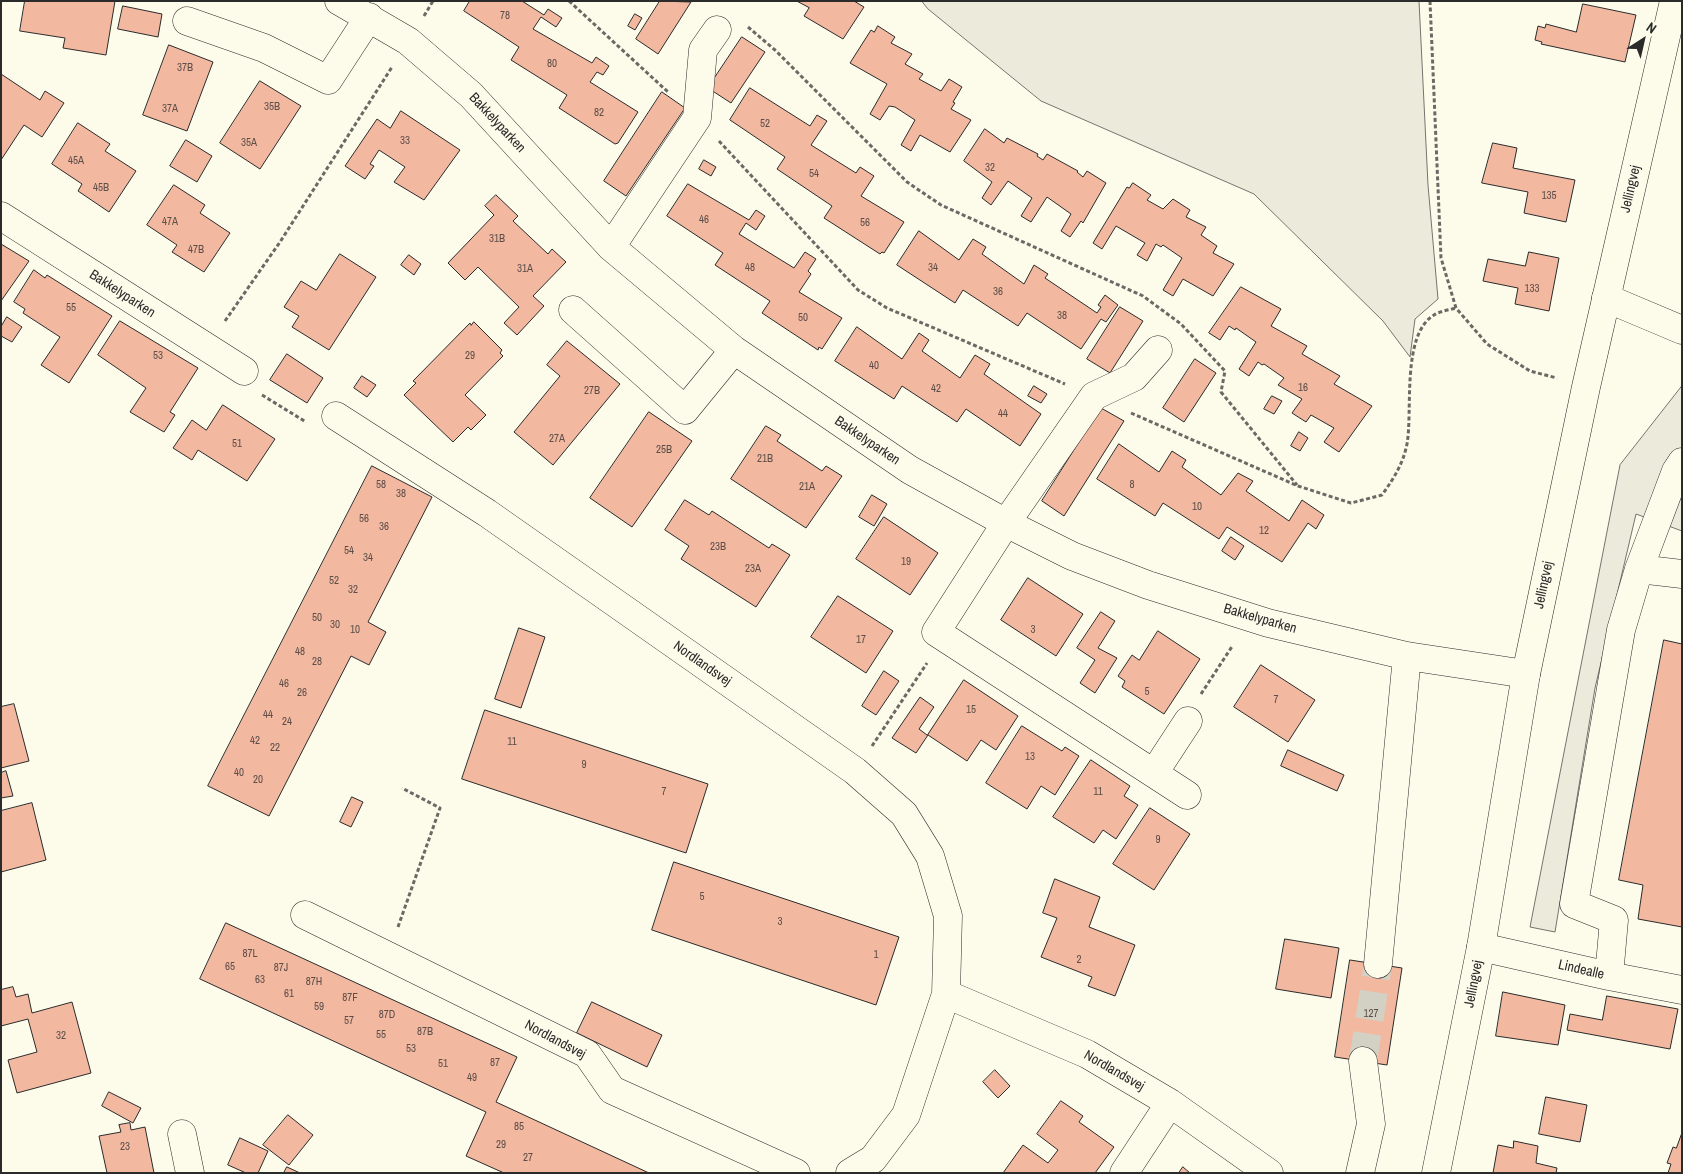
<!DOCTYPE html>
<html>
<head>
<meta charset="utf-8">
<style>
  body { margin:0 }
  #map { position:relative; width:1683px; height:1174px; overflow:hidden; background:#fdfbea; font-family:"Archivo Narrow",sans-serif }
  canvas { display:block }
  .frame { position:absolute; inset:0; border:2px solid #2b2b2b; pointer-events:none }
  .north { position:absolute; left:1618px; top:15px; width:50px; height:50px; -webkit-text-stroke:4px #fdfbea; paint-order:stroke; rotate:35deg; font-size:14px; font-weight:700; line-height:20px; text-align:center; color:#2b2b2b }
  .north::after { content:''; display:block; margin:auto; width:18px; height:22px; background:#2b2b2b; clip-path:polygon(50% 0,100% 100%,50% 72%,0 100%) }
</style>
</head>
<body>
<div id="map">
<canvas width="1683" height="1174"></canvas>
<div class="frame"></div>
<div class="north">N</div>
</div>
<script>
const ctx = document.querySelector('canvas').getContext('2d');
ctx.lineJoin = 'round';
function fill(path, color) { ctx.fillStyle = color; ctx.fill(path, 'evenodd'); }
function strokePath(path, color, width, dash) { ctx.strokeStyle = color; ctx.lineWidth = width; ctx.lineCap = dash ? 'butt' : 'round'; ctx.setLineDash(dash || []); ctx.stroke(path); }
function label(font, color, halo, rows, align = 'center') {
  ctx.font = font + ' "Archivo Narrow",sans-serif'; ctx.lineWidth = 4; ctx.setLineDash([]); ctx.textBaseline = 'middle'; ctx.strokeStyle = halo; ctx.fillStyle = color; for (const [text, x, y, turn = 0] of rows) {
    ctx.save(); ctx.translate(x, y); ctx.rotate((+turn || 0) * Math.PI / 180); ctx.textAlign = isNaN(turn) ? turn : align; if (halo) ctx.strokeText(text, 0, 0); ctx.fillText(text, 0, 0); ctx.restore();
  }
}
const green = new Path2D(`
  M922,1H1419L1428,185L1438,299L1415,319L1410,357L1383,321L1254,194L1041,101L928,9Z`);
fill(green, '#ecebdb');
strokePath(green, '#74746e', 1);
const parking = new Path2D(`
  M1682,386V531L1636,514L1595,688L1555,932L1530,927L1620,465Z`);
fill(parking, '#eceadb');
strokePath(parking, '#74746e', 1);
const building = new Path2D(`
  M25,1H115L106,55L63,48L65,38L20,31Z
  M470,1H522L544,15L548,9L562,18L556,27L541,17L533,29L592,63L596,57L609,66L603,75L597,72L590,82L638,112L618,143L615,144L559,108L567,95L511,60L519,47L464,11Z
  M660,1L691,2L658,54L636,39Z
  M797,1H854L864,7L843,39L804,16L809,8Z
  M1583,4L1636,15L1625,62L1541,44L1542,42L1535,40L1538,26L1545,28L1546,24L1576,32Z
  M123,6L162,14L158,37L118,29Z
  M635,14L642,18L635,30L628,26Z
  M878,26L895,37L891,43L912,54L905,64L923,74L919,79L941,91L949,79L962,87L953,102L955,103L951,109L971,120L950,152L920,135L911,151L901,145L915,120L895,107L889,106L880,120L870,114L887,84L850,63L871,30L874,32Z
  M742,37L765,52L731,103L708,88Z
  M169,45L213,62L187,131L143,115Z
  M1,74L40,100L45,91L64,103L42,137L24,125L1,160Z
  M260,81L301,106L260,169L220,143Z
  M750,88L810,126L817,115L827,121L811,145L856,173L860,167L874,176L861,196L904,222L884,253L882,252L880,254L824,218L832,206L777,169L785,157L730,120Z
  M662,92L685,108L626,196L604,181Z
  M401,111L460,150L424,200L394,182L405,167L379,150L370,164L374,166L365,179L345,166L377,119L390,128Z
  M78,123L110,144L105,151L136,171L109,212L78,191L82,184L52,164Z
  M985,129L1004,143L1007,138L1038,154L1037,156L1043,160L1047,154L1078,171L1077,172L1083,177L1087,171L1106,183L1083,223L1081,221L1070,237L1061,231L1071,214L1047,197L1031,222L1021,216L1032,198L1008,181L991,205L982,198L992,182L964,161Z
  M186,140L212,156L197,182L170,166Z
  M1493,143L1517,148L1513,168L1575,180L1566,222L1524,213L1528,192L1482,183Z
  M704,160L716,167L711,176L699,169Z
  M1133,183L1151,195L1147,200L1163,209L1173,199L1190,210L1186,217L1206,227L1201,235L1217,246L1213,253L1234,264L1213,296L1183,279L1173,296L1163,290L1182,258L1163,245L1161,247L1156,244L1147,261L1137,255L1145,243L1116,226L1102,249L1093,243L1127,187L1129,188Z
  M688,184L749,220L756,210L765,216L756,230L746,223L739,234L794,268L805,252L816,259L808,271L811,274L799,292L842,318L822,349L819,347L818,350L762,313L770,301L715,265L723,253L667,216Z
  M174,185L205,205L200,213L230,233L204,272L172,252L177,245L147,225Z
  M496,195L518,216L513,221L548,254L552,249L566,262L533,296L544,306L517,335L504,323L519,307L478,267L465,280L448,263L494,215L485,206Z
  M919,231L959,260L973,239L986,247L982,254L1024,284L1034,265L1048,274L1045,278L1097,313L1101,307L1098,305L1105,295L1118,305L1106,322L1101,319L1081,349L1027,313L1018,326L963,290L955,303L897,265Z
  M1,244L29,261L1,301Z
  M1529,252L1559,258L1549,311L1515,304L1518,288L1483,281L1488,259L1525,266Z
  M340,254L376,277L329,350L292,327L299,316L284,307L301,281L316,290Z
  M409,255L421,264L414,275L401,265Z
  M34,270L45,278L47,275L112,316L69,383L41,365L60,337L23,313L25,309L14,302Z
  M1241,287L1281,309L1271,326L1307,346L1302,354L1340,376L1334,384L1372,406L1339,452L1324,442L1334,428L1311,415L1306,422L1292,413L1302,399L1278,385L1284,378L1264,364L1262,365L1258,362L1249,376L1239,369L1256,342L1236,328L1235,330L1229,326L1220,340L1209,333Z
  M1120,307L1143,321L1110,373L1087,359Z
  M7,317L22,327L12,342L1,336V327Z
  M120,321L198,368L170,412L175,415L164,432L130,412L146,388L98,355Z
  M474,322L502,350L500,353L503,356L465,395L486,415L471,430L468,427L453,442L404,395L416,383L413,381L470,323L471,325Z
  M857,327L902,359L919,333L929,340L922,351L960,378L975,355L990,364L984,374L1041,414L1020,446L966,409L957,422L902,386L894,399L835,361Z
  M567,341L620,384L553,465L514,432L560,376L547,365Z
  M287,354L323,378L307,403L270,380Z
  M1195,359L1216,373L1184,422L1163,408Z
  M362,376L376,385L367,397L354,388Z
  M1034,386L1047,394L1041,403L1028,396Z
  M1272,396L1282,401L1274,414L1264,409Z
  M223,405L275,439L247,481L198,450L192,460L173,448L192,420L206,430Z
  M1101,408L1124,421L1064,516L1042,501Z
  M649,412L692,441L632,527L590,498Z
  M766,426L781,435L777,441L822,471L826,466L842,476L806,528L731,479Z
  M1299,432L1308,438L1300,451L1291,446Z
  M1119,444L1159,472L1172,451L1186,460L1182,467L1221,495L1238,473L1253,481L1246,491L1289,521L1302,500L1324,515L1316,529L1308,523L1282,562L1227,527L1219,539L1163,503L1155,516L1097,479Z
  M372,466L432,497L368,622L386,632L369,665L351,656L269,816L208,786Z
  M872,495L887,504L874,526L859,517Z
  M685,500L709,515L712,511L769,548L772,544L790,555L756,607L681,559L689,546L665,530Z
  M884,517L938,553L910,595L856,559Z
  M1231,537L1244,546L1235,560L1222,551Z
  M1028,578L1083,614L1056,656L1001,620Z
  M838,596L893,631L866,673L811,637Z
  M1101,612L1115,621L1098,648L1117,658L1095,693L1080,683L1095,660L1077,648Z
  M519,628L545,637L521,708L495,699Z
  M1158,631L1200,659L1164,714L1122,687L1125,681L1118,676L1132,655L1139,660Z
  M1664,640L1682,644V927L1638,919L1643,885L1619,880Z
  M1261,665L1315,700L1288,742L1234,707Z
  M884,671L899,681L876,715L862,706Z
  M964,680L1018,716L996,750L981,740L967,761L928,735L916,753L892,738L920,697L934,707L919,729L927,735Z
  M14,704L29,761L1,768V707Z
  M485,710L708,784L686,853L462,779Z
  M1022,726L1062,751L1065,747L1079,756L1055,795L1041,786L1027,809L986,783Z
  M1288,750L1344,775L1337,791L1281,766Z
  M1091,760L1130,786L1124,796L1138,805L1116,839L1103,830L1094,843L1053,817Z
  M6,771L13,796L1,798V773Z
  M352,797L363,802L351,827L340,822Z
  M32,803L46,860L1,872V811Z
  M1150,808L1190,834L1154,890L1113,864Z
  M674,862L899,937L876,1005L652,930Z
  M1055,879L1100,897L1089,927L1135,945L1115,996L1088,986L1092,977L1041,957L1057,918L1043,913Z
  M226,923L517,1057L496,1102L649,1173H504L466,1156L486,1112L200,979Z
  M1285,939L1339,948L1331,998L1276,989Z
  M1350,960L1402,968L1387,1065L1335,1057Z
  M13,987L16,997L28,994L32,1013L72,1002L91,1073L17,1093L8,1060L37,1052L28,1019L1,1026V990Z
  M1503,992L1565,1005L1558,1045L1496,1036Z
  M1607,996L1678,1009L1670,1049L1567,1030L1570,1014L1602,1020Z
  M592,1002L662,1035L647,1067L577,1033Z
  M995,1070L1010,1086L998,1098L983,1082Z
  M109,1092L141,1108L133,1123L102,1106Z
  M1546,1097L1587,1105L1580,1142L1539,1134Z
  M1061,1101L1083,1116L1079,1122L1114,1147L1095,1173H1003L1023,1145L1048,1163L1058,1150L1037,1134Z
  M288,1115L313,1135L289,1165L263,1145Z
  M130,1123L131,1130L145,1127L154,1173H107L99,1136L121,1132L119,1125Z
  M1682,1133V1173H1668L1671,1164L1667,1163L1673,1147L1676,1148Z
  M240,1138L268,1151L258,1173H246L228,1165Z
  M1514,1141L1538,1146L1536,1163L1557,1168L1556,1173H1493L1498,1145L1513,1148Z
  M287,1167L300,1173H284Z
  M1183,1167L1190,1173H1179Z`);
fill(building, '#f2b8a0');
strokePath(building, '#2b2b2b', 1);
strokePath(new Path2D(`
  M1363,1061L1378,964`), '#d3d1c4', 28, [28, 14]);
const minor = new Path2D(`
  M339,1L408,41L471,95L611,247L734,350L910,470L1006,523L1072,556L1148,585L1268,623L1407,656L1526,674
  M187,21L264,48L328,80L369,17
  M1,216L244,371
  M611,247L697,118L703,50L717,30
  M1606,298L1682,330
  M573,310L685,410L734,350
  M1158,350L1134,377L1094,396L1006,523L936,632L1187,795
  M336,416L487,513L604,595L855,771L904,814L930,856L948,916L946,994L906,1115L873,1159L850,1173
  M1639,569L1682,574
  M1154,773L1188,721
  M305,915L587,1054L612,1090L796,1173
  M1481,947L1609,976L1682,990
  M1378,964L1407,656
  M1609,976L1614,920L1574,904L1621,630L1639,569L1676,471L1682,462
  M946,994L1087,1054L1170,1103L1269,1173
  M182,1134L190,1173
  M1124,1173L1170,1103
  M1360,1173L1371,1124L1363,1061`);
const major = new Path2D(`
  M1436,1173L1481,947L1526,674L1586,387L1674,1`);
strokePath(minor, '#2b2b2b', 29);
strokePath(major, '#2b2b2b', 29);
strokePath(new Path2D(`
  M569,1L668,92
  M1430,1L1441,258L1456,308L1487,344L1530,371L1557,378
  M424,16L433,1
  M748,27L775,50L907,182L941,205L1143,296L1181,324L1225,371L1221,392L1297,485
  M719,141L858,290L887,308L1065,384
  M225,321L280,242L392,67
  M262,395L306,422
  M1131,413L1298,486L1351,503L1382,495C1394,478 1403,464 1407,444C1413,411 1401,335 1434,315C1440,311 1449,310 1456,308
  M1201,694L1233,645
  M872,746L927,663
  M398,927L440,808L402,788`), '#6a6964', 3, [4, 2.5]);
strokePath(minor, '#fdfbea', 28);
strokePath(major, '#fdfbea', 28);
label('11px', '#5d4e48', null, [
  ["78",505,16],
  ["80",552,64],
  ["37B",185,68],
  ["35B",272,107],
  ["37A",170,109],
  ["82",599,113],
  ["52",765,124],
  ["33",405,141],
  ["35A",249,143],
  ["45A",76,161],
  ["32",990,168],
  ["54",814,174],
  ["45B",101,188],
  ["135",1549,196],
  ["46",704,220],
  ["47A",170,222],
  ["56",865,223],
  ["31B",497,239],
  ["47B",196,250],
  ["48",750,268],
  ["34",933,268],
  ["31A",525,269],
  ["133",1532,289],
  ["36",998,292],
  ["55",71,308],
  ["38",1062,316],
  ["50",803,318],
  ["53",158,356],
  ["29",470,356],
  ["40",874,366],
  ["16",1303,388],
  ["42",936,389],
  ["27B",592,391],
  ["44",1003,414],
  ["27A",557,439],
  ["51",237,444],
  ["25B",664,450],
  ["21B",765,459],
  ["58",381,485],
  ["8",1132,485],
  ["21A",807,487],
  ["38",401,494],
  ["10",1197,507],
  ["56",364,519],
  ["36",384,527],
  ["12",1264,531],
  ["23B",718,547],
  ["54",349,551],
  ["34",368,558],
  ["19",906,562],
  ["23A",753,569],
  ["52",334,581],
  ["32",353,590],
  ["50",317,618],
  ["30",335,625],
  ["10",355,630],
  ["3",1033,630],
  ["17",861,640],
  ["48",300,652],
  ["28",317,662],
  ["46",284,684],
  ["5",1147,692],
  ["26",302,693],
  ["7",1276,700],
  ["15",971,710],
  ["44",268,715],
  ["24",287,722],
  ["42",255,741],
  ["11",512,742],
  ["22",275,748],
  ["13",1030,757],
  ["9",584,765],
  ["40",239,773],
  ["20",258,780],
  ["7",664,792],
  ["11",1098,792],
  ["9",1158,840],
  ["5",702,897],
  ["3",780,922],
  ["87L",250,954],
  ["1",876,955],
  ["2",1079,960],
  ["65",230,967],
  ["87J",281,968],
  ["63",260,980],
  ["87H",314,982],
  ["61",289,994],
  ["87F",350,998],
  ["59",319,1007],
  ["127",1371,1014],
  ["87D",387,1015],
  ["57",349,1021],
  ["87B",425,1032],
  ["55",381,1035],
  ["32",61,1036],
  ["53",411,1049],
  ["87",495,1063],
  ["51",443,1064],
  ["49",472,1078],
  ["85",519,1127],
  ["29",501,1145],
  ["23",125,1147],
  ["27",528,1158]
]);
label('14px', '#2b2b2b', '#fdfbea', [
  ["Bakkelyparken",497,123,47],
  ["Jellingvej",1631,189,-77],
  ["Bakkelyparken",122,294,33],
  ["Bakkelyparken",867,441,34],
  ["Jellingvej",1544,585,-78],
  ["Bakkelyparken",1260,619,16],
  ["Nordlandsvej",702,664,35],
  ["Lindealle",1581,970,13],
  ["Jellingvej",1474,984,-79],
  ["Nordlandsvej",555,1040,28],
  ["Nordlandsvej",1114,1071,30]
]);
</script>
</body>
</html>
